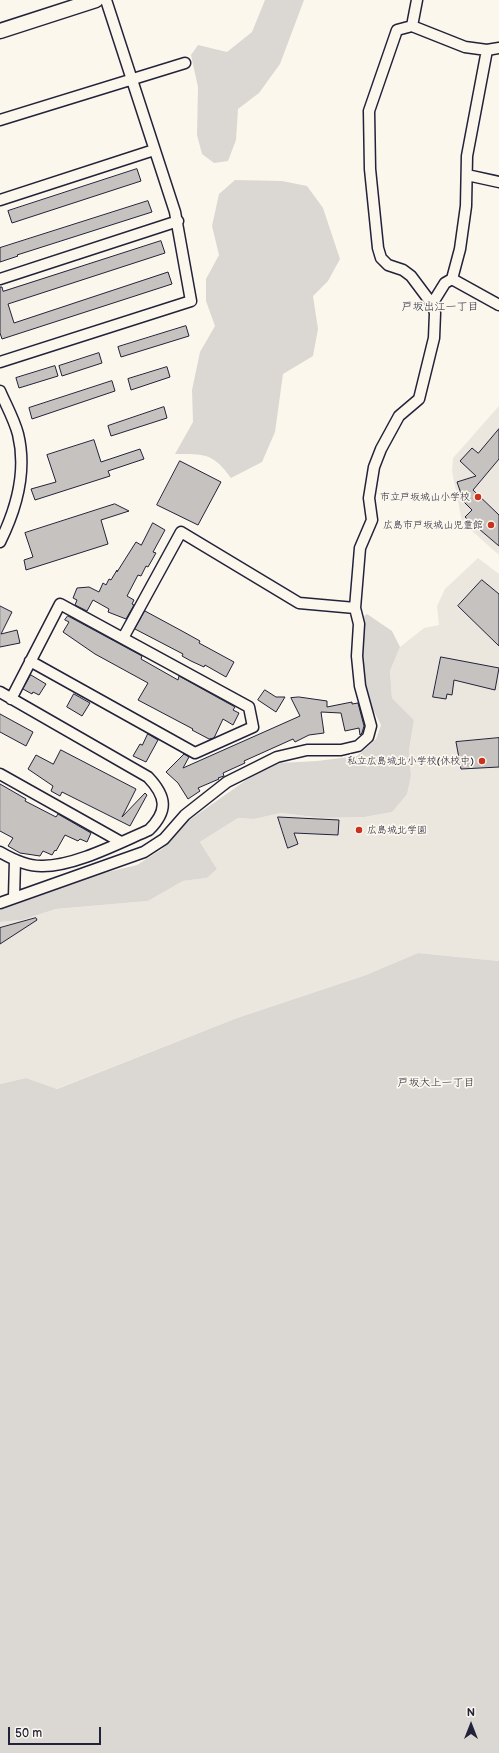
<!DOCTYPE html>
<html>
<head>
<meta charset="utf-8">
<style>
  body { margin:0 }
  #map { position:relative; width:499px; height:1753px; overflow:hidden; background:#fbf7ec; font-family:"Balsamiq Sans",sans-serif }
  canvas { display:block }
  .north { position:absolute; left:451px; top:1705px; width:40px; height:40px; -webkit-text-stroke:3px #fbf7ec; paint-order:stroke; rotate:0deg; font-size:11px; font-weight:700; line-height:16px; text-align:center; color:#22223b }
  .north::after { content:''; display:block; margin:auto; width:14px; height:18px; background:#22223b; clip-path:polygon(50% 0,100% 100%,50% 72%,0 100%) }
  .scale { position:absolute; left:8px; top:1727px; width:93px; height:18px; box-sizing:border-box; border:2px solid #22223b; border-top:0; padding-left:5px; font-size:12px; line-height:14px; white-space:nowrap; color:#22223b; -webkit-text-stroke:3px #fbf7ec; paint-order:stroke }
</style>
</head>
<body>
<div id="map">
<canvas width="499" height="1753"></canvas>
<div class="north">N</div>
<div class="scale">50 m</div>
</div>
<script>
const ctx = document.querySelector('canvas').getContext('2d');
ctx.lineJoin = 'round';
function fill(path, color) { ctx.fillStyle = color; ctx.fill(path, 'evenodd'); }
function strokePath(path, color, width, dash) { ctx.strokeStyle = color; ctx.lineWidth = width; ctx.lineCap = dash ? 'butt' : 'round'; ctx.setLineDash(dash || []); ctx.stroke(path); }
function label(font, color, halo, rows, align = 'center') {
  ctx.font = font + ' "Balsamiq Sans","Klee One",sans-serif'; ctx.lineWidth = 3.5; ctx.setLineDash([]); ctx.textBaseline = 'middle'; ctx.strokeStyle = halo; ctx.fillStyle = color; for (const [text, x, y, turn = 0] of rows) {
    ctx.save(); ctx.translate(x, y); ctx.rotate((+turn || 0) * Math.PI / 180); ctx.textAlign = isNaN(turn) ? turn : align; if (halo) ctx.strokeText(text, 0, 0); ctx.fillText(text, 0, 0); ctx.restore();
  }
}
fill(new Path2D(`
  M499,406V555L462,522L452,471L453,458Z
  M478,558L499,574V961L418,953L366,975L237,1018L56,1089L26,1078L0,1084V922L22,920L56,909L148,901L183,881L207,878L217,869L200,842L238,818L254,819L281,813L322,818L365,817L392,812L411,775L409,750L414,720L392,698L390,671L400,647L424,628L439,625L437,606L445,589Z`), '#ebe7df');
fill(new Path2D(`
  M265,0H304L280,64L259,93L238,109L236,140L228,161L214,163L202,154L197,135L198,87L191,55L198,45L227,52L252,32Z
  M235,180L282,181L307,186L323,208L340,259L328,281L313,296L318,329L313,356L283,374L275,432L262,462L231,478C213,453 205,454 175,454L193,422L192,390L200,352L215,326L206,301V279L219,255L212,226L219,194Z
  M367,614L392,631L400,647L390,671L392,698L414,720L409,750L411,775L407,794L392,812L365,817L322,818L281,813L254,819L238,818L200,842L217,869L207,878L183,881L148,901L56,909L22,920L0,922V910L8,905L46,893L91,876L137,865L162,849L188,821L252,776L279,763L317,761L357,756L376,739L381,725L369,702L361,667L364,638L360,619Z
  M418,953L499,961V1753H0V1084L26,1078L57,1089L237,1018L366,975Z`), '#dbd8d3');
const building = new Path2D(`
  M137,169L141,181L12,223L8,211Z
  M148,201L152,212L17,255L18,256L0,262V248Z
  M161,241L165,253L8,304L14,323L168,272L172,284L2,339L0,333V287H2L3,291Z
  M186,326L189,336L121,357L118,347Z
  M99,353L102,363L62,376L59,366Z
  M55,366L58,376L19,388L16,378Z
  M167,367L170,377L131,390L128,379Z
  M112,381L115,391L32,419L29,408Z
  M164,407L167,418L111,436L108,426Z
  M499,429V459L473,490L499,515V546L465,517L472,510L464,502L457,482L476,476L460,461L472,448L478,453Z
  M94,440L101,462L140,449L144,459L108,471L110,476L35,500L31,489L56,482L47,455Z
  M180,461L221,482L198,525L157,505Z
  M115,504L129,511L101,520L108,544L26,570L24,560L33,557L25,533Z
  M153,523L165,530L153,552L156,553L148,567L146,566L141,576L138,575L127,596L134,600L132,604L134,605L126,619L108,612L109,609L93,600L87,611L75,605L77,600L73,598L77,588L89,587L99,592L103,583L106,585L109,579L111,580L117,570V572L136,542L141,545Z
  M482,580L499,594V646L458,606Z
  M0,606L12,612L1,634L17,630L20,643L0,647Z
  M145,611L182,631L200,641L199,643L234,662L226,677L205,665L204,667L191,661L182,656L183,654L135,629Z
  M68,616L142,656L141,659L178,680L179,676L235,707L233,710L239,713L233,725L223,719L214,738L209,739L192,730L193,729L138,700L148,683L95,654L63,632L69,622L65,620Z
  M441,657L499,668L495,690L454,680L452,695L447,694L446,699L433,697Z
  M31,675L46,684L39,695L33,692L32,694L23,689Z
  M265,690L276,697H285L276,712L258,700Z
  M74,694L90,703L82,716L67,707Z
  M299,697L327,701V707L352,702V704L358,703L364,726L362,733L360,735L359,728L345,731L341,713L321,712L324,733L309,735L295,742L293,739L244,761L245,763L223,773L224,776L218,778L219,779L198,788L200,791L188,799L178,783L166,772L184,754L189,757L183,768L300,716L291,698Z
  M0,714L33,732L26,746L0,732Z
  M148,734L158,740L146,762L133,756L140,744L142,745Z
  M499,738V767L461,769L456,742Z
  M61,750L136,789L122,817L145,793L147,795L130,826L62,792L60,796L51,791L53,786L28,769L36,755L53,764Z
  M0,784L26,799L25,801L56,817L58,814L91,833L87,842L80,839L78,841L65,835L56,851L55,850L52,855L43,851L40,856L20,853L8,846L13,838L0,831Z
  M278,817L339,820L338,835L294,833L298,844L288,848Z
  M36,918L37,920L0,944V928Z`);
fill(building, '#c6c2c0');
strokePath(building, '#22223b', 1);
const street = new Path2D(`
  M412,26L465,47L487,50L499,48
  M0,120L185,63
  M467,175L499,182
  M0,200L154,150
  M0,279L178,221
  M452,279L499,305
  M432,304L445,283L452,279L460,249L466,206L467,156L487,50
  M0,362L191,301L175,212L106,0
  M0,391C6,405 14,419 18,434C27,471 17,508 0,542
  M123,638L181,532L299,603L355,608
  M0,692L148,777C167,797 168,811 149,830C119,843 73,867 41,866C27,866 12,859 0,852
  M11,699L60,604L249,707L253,727L195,753L30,661
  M0,774L121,842
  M14,897L15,860
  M0,903L144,852L164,839L185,815L227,782L277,757L307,750H341L358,746L368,737L371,726L360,686L357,656L359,624L355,608L360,548L372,520L369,498L374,467L381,449L399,416L419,399L434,338L435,313L432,304L411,276L403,270L388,265L381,258L378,248L370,169L369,111L397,30L412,26L417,0`);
const secondary = new Path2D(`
  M0,31L96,0`);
strokePath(street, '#22223b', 13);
strokePath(secondary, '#22223b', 17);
strokePath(street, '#fbf7ec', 10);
strokePath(secondary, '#fbf7ec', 14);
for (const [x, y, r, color] of [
  [478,497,4,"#c8321e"],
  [491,525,4,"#c8321e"],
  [482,761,4,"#c8321e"],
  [359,830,4,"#c8321e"]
]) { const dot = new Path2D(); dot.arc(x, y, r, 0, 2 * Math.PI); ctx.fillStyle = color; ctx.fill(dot); strokePath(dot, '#fbf7ec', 1.5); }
label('10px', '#22223b', '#fbf7ec', [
  ["市立戸坂城山小学校",470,497],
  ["広島市戸坂城山児童館",483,525],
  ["私立広島城北小学校(休校中)",474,761],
  ["広島城北学園",367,830,"left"]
], 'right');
label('11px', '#22223b', '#fbf7ec', [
  ["戸坂出江一丁目",440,307],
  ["戸坂大上一丁目",436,1083]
]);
</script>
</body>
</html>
